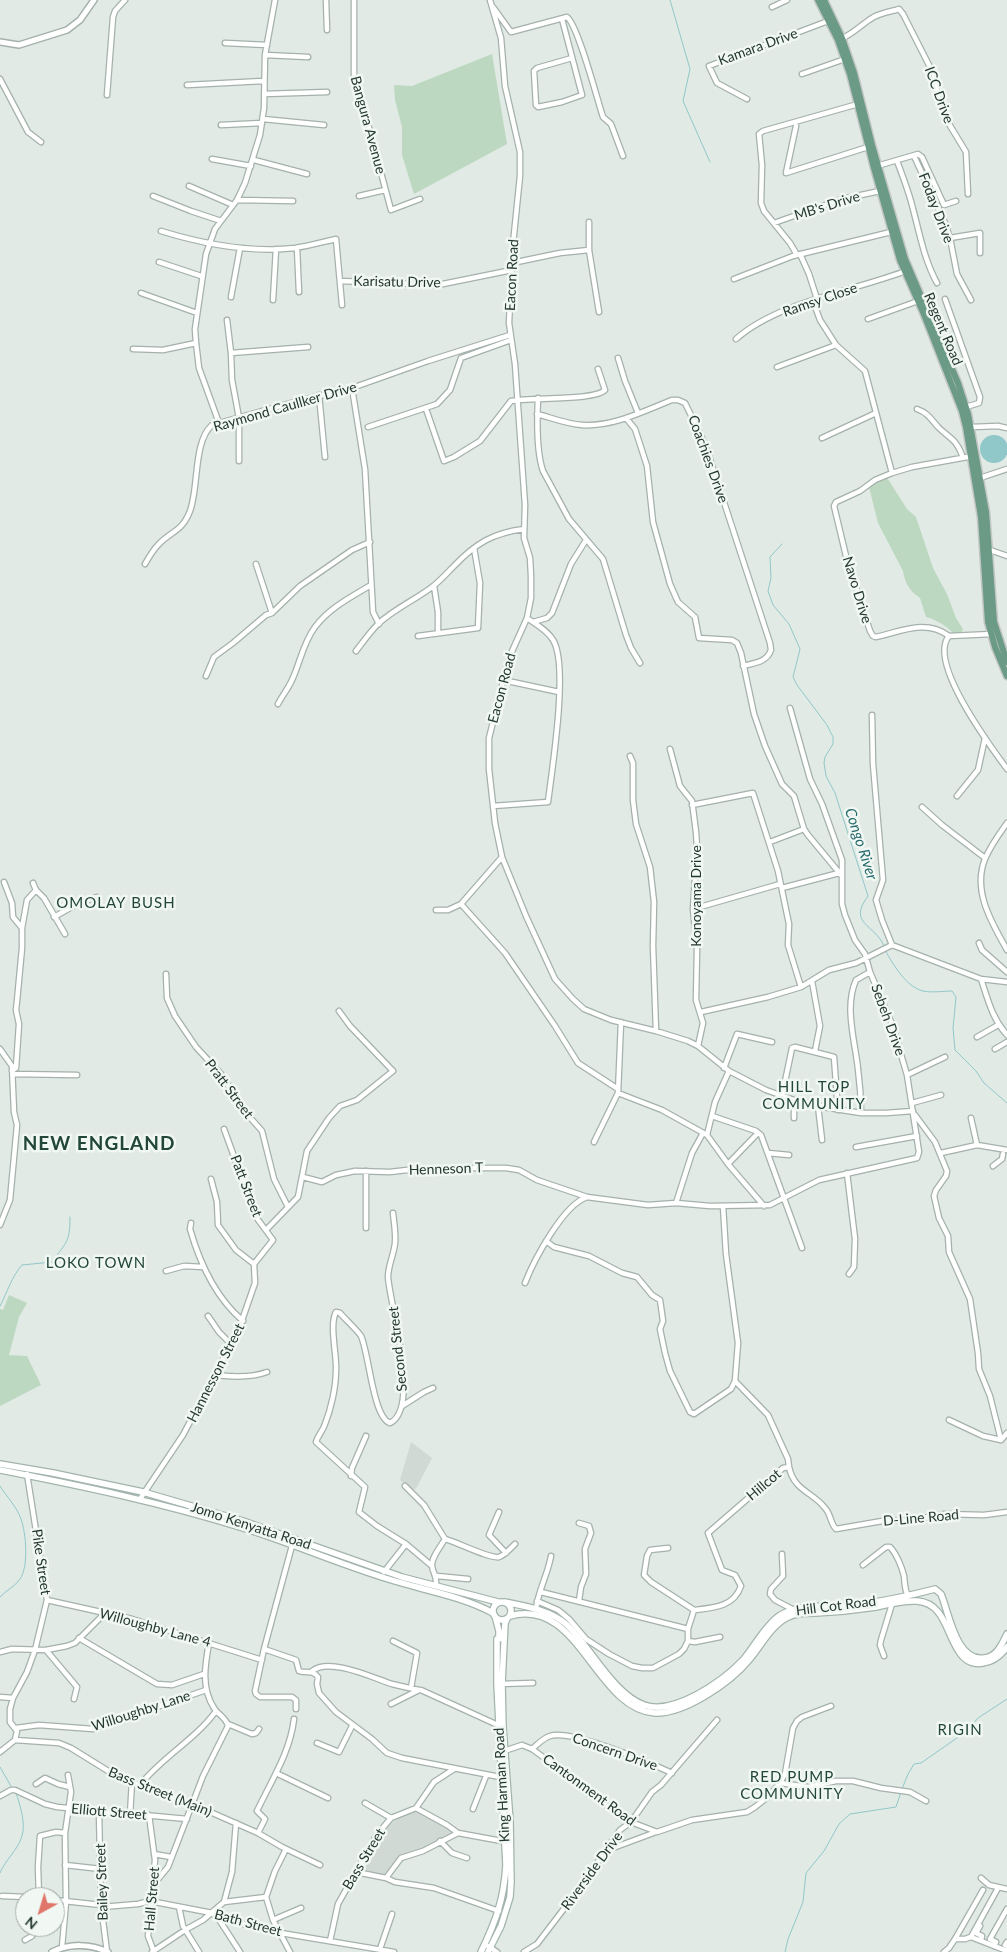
<!DOCTYPE html>
<html>
<head>
<meta charset="utf-8">
<style>
  body { margin:0 }
  #map { position:relative; width:1007px; height:1952px; overflow:hidden; background:#e1eae5; font-family:Lato,sans-serif }
  canvas { display:block }
  .north { position:absolute; left:15px; top:1887px; width:50px; height:50px; box-sizing:border-box; background:#f1f7f3; border:1px solid #9faba5; border-radius:50%; rotate:219deg; font-size:14px; font-weight:700; line-height:20px; text-align:center; color:#243830 }
  .north::after { content:''; display:block; margin:auto; width:18px; height:22px; background:#e07669; clip-path:polygon(50% 0,100% 100%,50% 72%,0 100%) }
</style>
</head>
<body>
<div id="map">
<canvas width="1007" height="1952"></canvas>
<div class="north">N</div>
</div>
<script>
const ctx = document.querySelector('canvas').getContext('2d');
ctx.lineJoin = 'round';
function fill(path, color) { ctx.fillStyle = color; ctx.fill(path, 'evenodd'); }
function strokePath(path, color, width, dash) { ctx.strokeStyle = color; ctx.lineWidth = width; ctx.lineCap = dash ? 'butt' : 'round'; ctx.setLineDash(dash || []); ctx.stroke(path); }
function label(font, color, halo, rows, align = 'center') {
  ctx.font = font + ' Lato,sans-serif'; ctx.lineWidth = 5; ctx.setLineDash([]); ctx.textBaseline = 'middle'; ctx.strokeStyle = halo; ctx.fillStyle = color; for (const [text, x, y, turn = 0] of rows) {
    ctx.save(); ctx.translate(x, y); ctx.rotate((+turn || 0) * Math.PI / 180); ctx.textAlign = isNaN(turn) ? turn : align; if (halo) ctx.strokeText(text, 0, 0); ctx.fillText(text, 0, 0); ctx.restore();
  }
}
fill(new Path2D(`
  M411,1442L432,1458L417,1487L413,1491L400,1480Z
  M415,1810L456,1832L403,1857L386,1877L359,1872L372,1847L385,1826Z`), '#d0d9d3');
fill(new Path2D(`
  M492,54L507,144L414,194L402,155V127L395,100L394,85L412,86Z
  M879,475L886,476L907,509L916,517L933,568L947,594L956,618L963,629L958,639C950,628 938,620 926,617L920,598C910,591 905,584 903,571L878,523L869,487L872,478Z
  M9,1295L27,1303L19,1317L9,1355L27,1356L41,1385L0,1406V1309L3,1310Z`), '#bdd8c0');
fill(new Path2D(`
  M980 449a14 14 0 1 1 28 0a14 14 0 1 1-28 0Z`), '#90c7c8');
strokePath(new Path2D(`
  M670,0L690,69L683,101L710,162
  M782,544L770,557L771,578L768,591L773,605L789,624L800,649L793,677L797,685L827,725L833,737V744L825,757L824,763L826,776L835,793L868,896C847,924 875,924 884,946
  M885,950C893,964 906,987 923,991C932,993 943,991 952,991L956,997L953,1028L955,1050L976,1071L984,1083L1007,1103
  M0,1306C7,1293 12,1276 22,1265L52,1262C66,1242 70,1243 70,1217
  M0,1486C6,1496 17,1507 21,1519C26,1533 29,1566 20,1579C15,1587 6,1590 0,1597
  M0,1767L12,1788
  M902,1789L908,1774L914,1764L921,1763L967,1731L978,1718L1007,1699
  M0,1873C5,1860 18,1850 22,1836C26,1823 20,1805 16,1793
  M785,1952L788,1939L803,1902L806,1873L824,1851L839,1824L850,1814L896,1807L901,1792`), '#90c7c8', 1);
const minor = new Path2D(`
  M326,0L327,30
  M354,0V82L369,128L391,210L420,199
  M490,0L501,38L505,86L520,152V176L513,244L509,323L515,364L525,505L524,538L530,558L531,576V598L527,618L509,658L489,738V769L495,823L502,857L526,916L555,979L573,999L584,1009L611,1020L656,1031L688,1041L698,1046L729,1071L766,1090L794,1100L829,1108L861,1113H886L913,1111
  M493,7L511,32L567,17C578,25 597,99 603,117L611,124L623,156
  M772,7L787,0
  M562,19L582,95L562,102L538,107L536,105L534,71L537,68L572,58
  M841,39C852,34 859,27 869,20C876,14 887,12 896,10L899,9L903,14L934,75L940,106L946,119L966,152L968,194
  M225,43L267,45
  M265,55L308,57
  M802,74L845,59
  M0,79L28,132L41,142
  M187,85L263,81
  M264,94L327,92
  M107,95L113,17L115,11L125,0
  M747,99L717,83L709,66L828,21
  M263,119L324,125
  M221,125L262,123
  M796,126L786,173L868,147
  M914,156L945,223L950,238L957,274L971,300
  M212,159L251,166
  M254,160L307,174
  M897,161C903,177 909,192 913,209C920,235 924,259 937,283
  M877,166L918,154L922,157L944,205L956,201
  M189,186L233,205
  M153,196L191,211L221,221
  M359,196L385,190
  M237,200L293,201
  M589,222V250L599,312
  M774,223L842,199L880,191
  M161,231C203,244 250,253 295,248C308,246 323,242 336,239L342,305
  M950,238L980,233V253
  M297,248L299,292
  M800,254L809,274L817,299
  M797,255L790,243L764,211L761,203L762,165L759,134L763,131L858,104
  M159,262L201,276
  M512,263L560,253L589,250
  M734,279L793,256L895,231
  M341,281L438,285L512,270
  M141,293L197,313
  M231,297L240,248
  M945,299L980,397L979,403L966,407
  M273,300L276,249
  M813,301L820,320L836,345L865,371L892,473
  M868,319L918,301
  M227,320L231,353L232,380L239,418V461
  M736,339C779,301 855,291 908,270
  M196,343L199,368L219,423
  M133,349L163,350L196,343L195,329L206,254L215,229L237,200L245,183L260,135L264,108L265,55L275,0
  M231,353L308,347
  M618,358L625,381L638,413
  M777,367L836,345
  M352,388L365,469L373,612L379,624
  M319,395L325,457
  M538,398C537,419 536,451 543,471L569,519L603,559L626,635L631,648L640,663
  M426,409L444,461L454,457L480,441L511,401C530,397 594,401 605,390L598,369
  M917,409C928,413 931,419 938,427C950,439 957,439 963,458
  M537,414C552,418 567,424 582,425C613,427 644,411 672,400H678L685,403L705,444L770,643L771,650C767,662 755,663 743,666
  M368,427L437,404L450,390L461,358L511,340
  M972,427L998,426L1007,428
  M822,438L876,413
  M973,456L912,467L892,473L875,480L860,491L836,502L834,506L846,556L870,631L873,636L876,637C902,631 926,619 949,636L992,634
  M980,478L1007,469
  M987,549L1007,556
  M145,564C149,557 153,550 158,545C171,531 182,532 190,511C199,487 193,442 212,425L298,401L352,388L428,361L510,335
  M256,564L272,613
  M434,586L438,612V632
  M533,622L547,618L552,613L571,564L586,540
  M418,636L478,628L480,583L474,548
  M949,636C927,662 991,747 1007,769
  M356,651C363,642 370,632 378,624C394,609 415,600 432,587C440,581 447,573 454,566C476,543 493,533 524,529
  M206,676L214,657L233,643L266,615L272,613L300,586L352,550L370,542
  M503,680L559,692
  M278,704C282,696 288,689 292,680C300,663 303,643 315,627C329,608 351,597 371,585
  M790,708L810,779L822,804L842,860V876
  M872,715L873,764L883,880L876,900L882,920L892,945
  M670,749L680,786L692,801L696,832L697,848L693,909L697,949L696,1000L703,1023L698,1046
  M630,756L633,763V800L636,824L650,867L654,902L653,946L656,1031
  M957,796L978,770L985,738
  M692,805L753,793L778,871L789,924L788,945L801,987
  M493,806L548,802C552,769 569,665 553,640C548,631 536,624 527,618
  M922,807L942,825L985,858
  M1007,823C999,834 990,847 985,859C972,891 992,923 1007,950
  M770,842L804,829
  M4,882L12,903L13,917L22,928
  M33,883L36,890L44,898L65,934
  M782,888L839,873
  M461,904L505,953L555,1026L578,1063L618,1089
  M693,909L780,884
  M436,910H448L461,904L502,857
  M54,917L79,903L97,897
  M979,943L982,950L1007,972
  M166,974L167,998L175,1016L196,1047L221,1074L246,1113L262,1131L274,1179L288,1207
  M981,979C988,1000 992,1018 1007,1035
  M812,981L820,1026L815,1051
  M701,1012L768,997L801,987L829,970L856,963L892,945L981,979L1007,982
  M977,1037L998,1025
  M0,1049L12,1066L14,1112L17,1125L10,1200L0,1225
  M995,1049L1007,1042
  M724,1068L737,1034L772,1042
  M12,1071L16,1068L19,1024L16,1010L17,1001L22,948V928L27,900L36,890
  M729,1071L715,1102L707,1135L728,1164L764,1206
  M13,1074L77,1075
  M907,1075L945,1057
  M618,1093L662,1110L707,1135
  M782,1096L792,1048L795,1047L834,1057L838,1110
  M912,1103L941,1095
  M818,1106L822,1140
  M861,1113C861,1098 860,1084 858,1069C855,1041 844,1007 856,980L870,972
  M915,1115L935,1142L947,1171L946,1176L936,1190L934,1196L939,1218L948,1236L949,1252L970,1299L978,1353L979,1369L990,1396L1001,1440
  M712,1116L756,1131L761,1135L802,1248
  M794,1118V1100
  M971,1118L977,1145
  M594,1142L618,1093L621,1022
  M856,1147L917,1136
  M768,1153L789,1155
  M941,1153L977,1145L1007,1150
  M728,1164L758,1133
  M993,1166L1002,1159L1003,1154
  M847,1173L855,1239L854,1267L849,1274
  M303,1177L322,1182L336,1175L355,1171L390,1172L407,1170L445,1171L474,1168H506L519,1170L537,1180L587,1197
  M211,1179L217,1202L218,1225L236,1250L254,1264
  M676,1203L692,1153L703,1133
  M393,1213C394,1223 396,1233 395,1243C394,1254 388,1266 388,1277C390,1305 421,1408 390,1423C373,1418 369,1353 361,1336C359,1332 344,1318 340,1313L336,1312C329,1325 337,1355 336,1370C336,1387 331,1409 325,1424C323,1431 318,1435 316,1442L365,1487L359,1512L377,1526L406,1544L432,1566
  M191,1223L190,1229C200,1264 215,1297 243,1321
  M366,1228V1171
  M266,1230L298,1197L307,1151L329,1118L340,1106L357,1100L393,1071L350,1026L339,1011
  M546,1241L554,1247L589,1256L622,1273L637,1277L652,1295L660,1300L663,1321L660,1329L665,1353L670,1371L690,1412L694,1414L731,1389L735,1381L738,1343L726,1254L723,1206
  M166,1271L184,1266L203,1267
  M525,1283C534,1260 563,1205 587,1197L648,1205L676,1203L710,1206L770,1205L819,1180L917,1158L919,1152L907,1075L892,1024L870,972L865,954L855,940L845,915L842,904V876L808,835L804,829L794,796L782,784L765,746L754,714L741,653L737,643L732,640L699,638L695,617L678,602L670,584L653,522L647,466L635,429L626,418
  M208,1316L219,1332L231,1344
  M215,1375C232,1377 251,1378 267,1372
  M735,1381L768,1415L788,1459L789,1467
  M402,1406L424,1392L433,1388
  M949,1420L983,1436L1001,1440
  M1001,1440L1007,1433
  M351,1476L352,1468L366,1436
  M405,1486L424,1505L445,1539C441,1546 431,1558 432,1566C433,1574 437,1575 436,1586
  M140,1499L183,1435L239,1329L255,1283L254,1264L273,1240L256,1217L224,1129
  M499,1512L489,1535L506,1553
  M445,1539C457,1542 490,1559 499,1557C505,1555 510,1549 515,1544
  M293,1542L264,1649L255,1691L256,1694L260,1697H292L296,1700V1709
  M668,1548L650,1550L647,1556L644,1575L651,1582L694,1610
  M782,1554L783,1576L771,1589L770,1594L775,1600L794,1610
  M863,1565L886,1547H890C896,1553 902,1567 904,1576C905,1584 904,1588 908,1596
  M384,1572L406,1544
  M437,1576L468,1579
  M541,1592L688,1629
  M47,1600L132,1619L262,1660
  M537,1601L558,1610L569,1619L586,1639L609,1654L632,1666L642,1668H653L679,1654L684,1649L688,1641V1629L694,1610
  M579,1601L581,1587L586,1574L585,1549L591,1533L589,1526L579,1523
  M536,1609C538,1591 548,1574 551,1556
  M694,1610C713,1608 734,1607 741,1586L735,1575L722,1570L708,1533L783,1468L789,1467C794,1491 813,1492 825,1508C831,1514 830,1523 836,1529L888,1520L908,1521L944,1514L984,1515L1007,1512
  M79,1638L157,1684L172,1685L204,1674
  M393,1641L417,1653L411,1688
  M688,1641L695,1642L720,1637
  M264,1649L296,1660L299,1671C307,1674 312,1669 318,1677L317,1684L319,1693L336,1712L372,1739L387,1753L402,1758L505,1778
  M46,1650L77,1687L74,1699
  M0,1652L12,1649L46,1650L67,1646L75,1643L104,1614
  M884,1656L880,1645L881,1640L892,1604
  M312,1671C330,1657 373,1678 392,1684C400,1686 409,1688 419,1690
  M499,1684L533,1683
  M0,1697L13,1698
  M391,1704L419,1690H421L500,1726
  M228,1724L252,1734L256,1733L259,1729
  M16,1728L39,1725L93,1729L206,1690
  M15,1740L17,1731L10,1722V1709L13,1698L27,1672L35,1650L47,1600L27,1474
  M317,1743L339,1752L352,1726
  M532,1749C537,1745 543,1738 550,1736C571,1729 650,1763 672,1773
  M504,1751L522,1745L532,1749L550,1762L572,1778L585,1791L631,1822L657,1832L692,1820L747,1812L755,1807L769,1796L780,1783L785,1774L793,1728L797,1721L802,1717L831,1706
  M0,1752L15,1740L59,1743L71,1748L113,1774L165,1796L192,1804L258,1833L282,1847L320,1865
  M276,1773L328,1798
  M780,1783L808,1787L836,1781H853L881,1788L910,1792L926,1801
  M36,1784L45,1778L58,1784L70,1787
  M140,1785C162,1757 195,1740 216,1711
  M0,1796L11,1790H15L45,1804L57,1807L187,1819
  M365,1803L391,1818
  M416,1808L434,1782L454,1769
  M473,1809L486,1776
  M99,1812L101,1905L107,1952
  M130,1815L132,1781
  M149,1815L155,1860L148,1936L154,1952
  M258,1833L265,1819L257,1811C271,1781 290,1753 294,1719
  M440,1841L452,1853L467,1858
  M286,1849L275,1871L266,1897L273,1920L290,1952
  M605,1851L656,1832
  M154,1854L171,1857
  M65,1865L101,1869
  M356,1872L386,1878L395,1882L434,1888L499,1911
  M386,1878L401,1858L423,1851L458,1833
  M981,1878L989,1885L1007,1889
  M154,1884L168,1867L203,1776L228,1726C226,1717 218,1715 214,1708C201,1688 205,1665 209,1643
  M2,1896L26,1897
  M39,1897L38,1867L40,1836L56,1832L65,1833
  M55,1900L101,1905
  M224,1902L266,1897
  M102,1907L138,1904L150,1901L212,1913L217,1917L269,1931L394,1952
  M179,1907L183,1926L199,1952
  M218,1918L240,1952
  M273,1920L301,1908
  M980,1926L976,1933L982,1936L981,1940
  M971,1937L998,1888
  M955,1939L983,1890
  M25,1940L32,1936L37,1927
  M330,1941L338,1904L376,1836L391,1818L416,1808L447,1825L458,1833L507,1842
  M1007,1942L1005,1945L1007,1946
  M488,1946L497,1952
  M994,1946L996,1942L990,1939L1007,1909
  M62,1947L66,1902L65,1833L71,1792L68,1775
  M380,1949L392,1914
  M152,1952L185,1930L203,1920L224,1902L232,1872L236,1823
  M524,1952L537,1944L589,1876L605,1851L620,1830L631,1822L652,1792L661,1785L717,1720
  M944,1952L949,1948L955,1939H965L971,1937L1007,1951`);
const tertiary = new Path2D(`
  M0,42L19,45L67,30L80,20L94,0
  M52,1952C70,1943 91,1944 108,1952`);
const secondary = new Path2D(`
  M0,1464L53,1473L143,1492L243,1521L402,1577L498,1602
  M0,1470C82,1486 163,1503 243,1528C291,1543 337,1563 385,1578C422,1590 459,1595 493,1613
  M505,1602C525,1606 550,1610 566,1624C590,1646 613,1694 644,1705C674,1716 723,1681 743,1660C755,1646 764,1627 779,1616C800,1602 829,1608 853,1605C881,1602 908,1596 935,1589L941,1594C949,1613 956,1662 984,1658C997,1657 1002,1644 1007,1634
  M493 1611a9 9 0 1 1 18 0a9 9 0 1 1-18 0Z
  M510,1616C579,1596 595,1709 655,1713C685,1714 731,1682 749,1660C761,1646 770,1627 786,1618C795,1613 806,1613 816,1613C836,1612 856,1610 876,1607C889,1604 904,1600 917,1601C944,1603 946,1632 958,1650C971,1672 995,1664 1007,1647
  M481,1952C496,1921 504,1899 506,1865L497,1684V1639H499V1631L495,1616
  M488,1952L501,1926L510,1897L511,1882L510,1821L503,1727L502,1684L505,1623L507,1619`);
const primary = new Path2D(`
  M818,0L838,40L850,74L874,168L900,260L923,312L962,411L966,427L981,517L988,622L995,647L1007,676
  M824,0L842,38L854,73L872,145L905,259L958,383L968,414L986,512L994,622L1007,662`);
strokePath(minor, '#a5b1ab', 7);
strokePath(tertiary, '#a5b1ab', 8);
strokePath(secondary, '#a2b4ab', 8);
strokePath(primary, '#c2c7c5', 9);
strokePath(minor, '#fff', 4.5);
strokePath(tertiary, '#fff', 5);
strokePath(secondary, '#fff', 5.5);
strokePath(primary, '#6b9a87', 6);
label('14px', '#243830', '#f1f7f3', [
  ["Kamara Drive",758,47,-20],
  ["ICC Drive",939,95,70],
  ["Bangura Avenue",368,125,75],
  ["MB's Drive",827,206,-17],
  ["Foday Drive",936,208,69],
  ["Eacon Road",512,275,-87],
  ["Karisatu Drive",397,282,1],
  ["Ramsy Close",820,300,-19],
  ["Regent Road",943,329,67],
  ["Raymond Caullker Drive",285,407,-16],
  ["Coachies Drive",708,459,70],
  ["Navo Drive",857,590,73],
  ["Eacon Road",502,688,-75],
  ["Konoyama Drive",696,896,-90],
  ["Sebeh Drive",888,1020,70],
  ["Pratt Street",229,1089,53],
  ["Henneson T",446,1169,-2],
  ["Patt Street",246,1186,69],
  ["Second Street",398,1349,-96],
  ["Hannesson Street",216,1373,-63],
  ["Hillcot",764,1485,-40],
  ["D-Line Road",921,1518,-5],
  ["Jomo Kenyatta Road",251,1526,18],
  ["Pike Street",41,1562,82],
  ["Hill Cot Road",836,1606,-7],
  ["Willoughby Lane 4",155,1628,15],
  ["Willoughby Lane",141,1711,-18],
  ["Concern Drive",615,1752,19],
  ["King Harman Road",502,1785,-93],
  ["Cantonment Road",589,1790,36],
  ["Bass Street (Main)",160,1792,22],
  ["Elliott Street",109,1812,5],
  ["Bass Street",364,1859,-59],
  ["Riverside Drive",592,1871,-54],
  ["Bailey Street",102,1882,-92],
  ["Hall Street",152,1899,-85],
  ["Bath Street",248,1923,15]
]);
label('italic 15px', '#266a6c', '#f1f7f3', [
  ["Congo River",861,844,72]
]);
ctx.letterSpacing = '1px';
label('15px', '#224739', '#f1f7f3', [
  ["OMOLAY BUSH",116,903],
  ["HILL TOP",814,1087],
  ["COMMUNITY",814,1104],
  ["LOKO TOWN",96,1263],
  ["RIGIN",960,1730],
  ["RED PUMP",792,1777],
  ["COMMUNITY",792,1794]
]);
ctx.letterSpacing = '0px';
ctx.letterSpacing = '1px';
label('bold 19px', '#224739', '#f1f7f3', [
  ["NEW ENGLAND",99,1144]
]);
ctx.letterSpacing = '0px';
</script>
</body>
</html>
